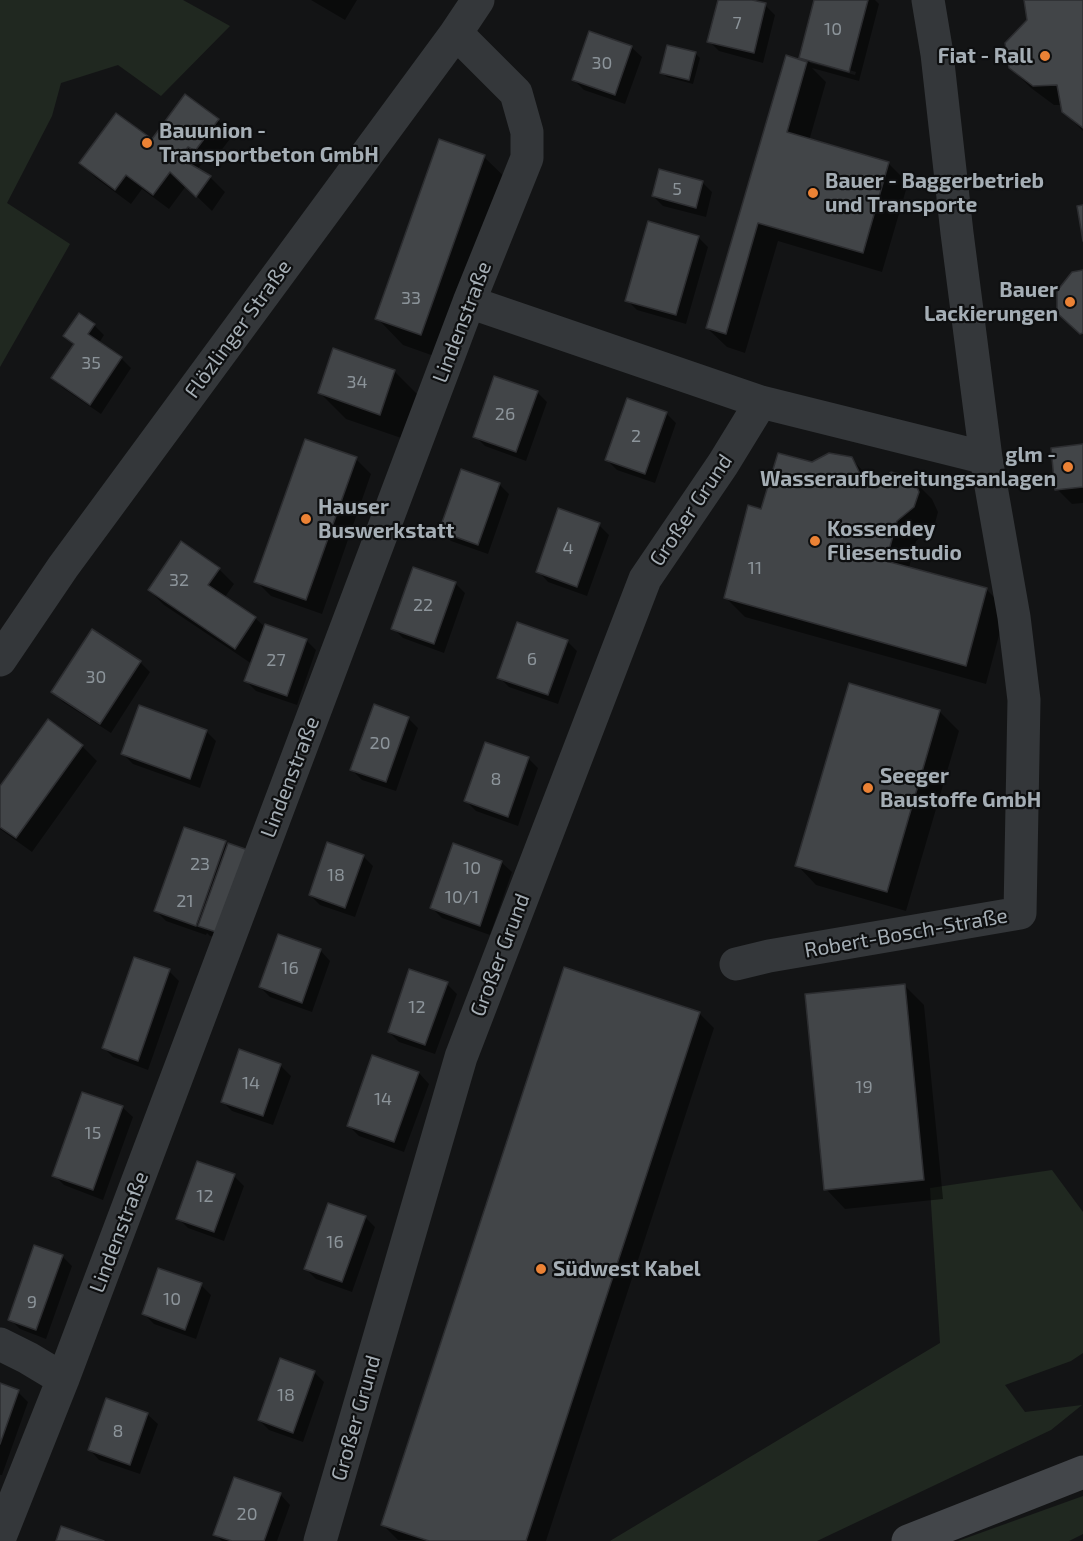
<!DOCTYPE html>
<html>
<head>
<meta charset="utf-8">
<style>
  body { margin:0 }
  canvas { display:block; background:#131415 }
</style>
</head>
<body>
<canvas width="1083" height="1541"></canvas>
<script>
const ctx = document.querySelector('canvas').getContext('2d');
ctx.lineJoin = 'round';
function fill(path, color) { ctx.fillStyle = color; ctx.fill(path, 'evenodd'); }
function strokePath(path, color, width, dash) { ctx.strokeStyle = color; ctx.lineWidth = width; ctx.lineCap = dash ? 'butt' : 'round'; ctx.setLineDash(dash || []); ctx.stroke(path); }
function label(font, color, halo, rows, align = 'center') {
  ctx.font = font + ' "Exo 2",sans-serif'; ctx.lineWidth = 4.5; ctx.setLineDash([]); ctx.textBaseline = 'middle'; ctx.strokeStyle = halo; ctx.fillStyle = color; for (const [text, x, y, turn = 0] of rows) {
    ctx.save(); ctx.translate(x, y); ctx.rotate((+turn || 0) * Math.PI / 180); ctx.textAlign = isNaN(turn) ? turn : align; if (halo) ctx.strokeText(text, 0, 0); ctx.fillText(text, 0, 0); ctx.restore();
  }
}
fill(new Path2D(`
  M0,0H183L230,26L161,96L118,65L61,83L52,116L7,203L70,244L0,367Z
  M1052,1170L1083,1212V1353L1071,1361L1005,1385L1025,1412L1082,1405L1051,1430L817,1541H610L940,1343L930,1188Z
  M1083,1496V1534L1069,1541H958Z`), '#202820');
fill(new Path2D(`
  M311,0H357L345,20Z
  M719,0H745L765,5L775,15L763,63L719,51L709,41Z
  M816,0H875L879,4L859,81L812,68L826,82L809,141L889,164L908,183L882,272L778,241L745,353L727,347L707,328L805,62L800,57ZM810,59L856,72L855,75L810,63Z
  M1025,0H1083V131L1063,111L1062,105H1054L1031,88L1011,68L1028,21Z
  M631,47L642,57L625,104L584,90L574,80Z
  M695,53L700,58L693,84L667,77L662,73Z
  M218,120L233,135L210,165L204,161L197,170L210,177L225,192L212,211L186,186L169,209L142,189L131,204L96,178L81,163Z
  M484,157L511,183L448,361L403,345L377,318Z
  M702,182L712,192L706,217L663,206L653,196Z
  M698,237L708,247L686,324L637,310L627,300Z
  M94,325L104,335L99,343L121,358L131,368L101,414L63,388L53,378L75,346L65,336Z
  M334,350L395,372L421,398L407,440L346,419L319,392Z
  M537,392L547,402L526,461L485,446L475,436Z
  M666,413L676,423L655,483L617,470L607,460Z
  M1083,446V503L1072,504L1057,489Z
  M851,458L873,482L878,484L912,479L932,499L938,512L934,527L916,541L909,568L986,589L1006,609L986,684L745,617L726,598L763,511L812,464Z
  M356,459L371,474L322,614L271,596L256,581Z
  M499,484L509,494L488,554L451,541L441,531Z
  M599,525L609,535L587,596L548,582L538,571Z
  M219,569L234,584L225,597L255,618L265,627L306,640L316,650L297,705L256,691L246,681L252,664L164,605L149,590Z
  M455,583L465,593L444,653L403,638L393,628Z
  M93,631L140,662L150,672L111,733L63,702L53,692Z
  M567,641L577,651L558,704L509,687L499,677Z
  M939,711L959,731L906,911L816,885L797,865Z
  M408,718L418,728L396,791L362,780L352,770Z
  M48,721L82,746L97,761L32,852L0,829V789Z
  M206,731L216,741L200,788L133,764L123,754Z
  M528,758L538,768L518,826L476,811L466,801Z
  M225,843L229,846V942L210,936L207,933L206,935L166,921L156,911Z
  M363,856L373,866L355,917L320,905L310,895Z
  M501,862L512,872L490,935L442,918L432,908Z
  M320,950L330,961L312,1012L270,997L260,987Z
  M169,971L179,981L148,1070L113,1057L103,1047Z
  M447,984L457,994L435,1054L399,1042L389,1032Z
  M904,985L924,1005L943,1199L845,1209L826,1189Z
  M699,1013L714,1028L546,1541L398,1540L383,1525Z
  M240,1051L281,1066L291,1076L273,1125L232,1111L222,1101Z
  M373,1057L419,1073L429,1084L404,1152L359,1136L349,1126Z
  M122,1107L133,1117L103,1200L64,1185L54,1175Z
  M234,1176L244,1186L224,1241L188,1228L178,1218Z
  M365,1217L375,1227L352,1292L316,1279L306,1269Z
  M62,1256L72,1266L46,1339L20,1329L10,1319Z
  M201,1285L211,1295L196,1339L154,1324L144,1314Z
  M314,1372L324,1382L303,1442L269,1430L259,1420Z
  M0,1385L18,1392L28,1402L2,1475H0Z
  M147,1414L158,1424L140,1474L99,1460L89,1449Z
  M280,1494L290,1505L277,1541H222L215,1534Z`), '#0007');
const building = new Path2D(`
  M718,0H752L766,3L754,53L707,42Z
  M814,0H868L849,72L799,58Z
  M1024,0H1083V128L1062,112L1057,85L1033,86L1009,68L1005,43L1027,20Z
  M589,31L632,46L615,95L572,80Z
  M667,45L696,52L689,80L660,73Z
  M786,55L807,62L787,132L889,162L863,253L758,223L726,334L706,328Z
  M185,94L219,119L195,151L188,147L180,158L211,176L196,197L170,172L153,195L126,175L115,190L79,163L116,113L152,139Z
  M439,139L485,155L421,335L375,319Z
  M659,169L703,181L696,208L652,196Z
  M1083,205V241L1077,206Z
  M648,221L699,236L676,315L625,301Z
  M1083,270V333L1080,334L1057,313V291L1072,272Z
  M79,313L95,324L88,334L122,357L90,405L51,378L74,344L63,336Z
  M333,348L395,370L380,415L318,393Z
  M494,376L538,391L516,452L473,437Z
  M627,398L667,412L645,474L605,460Z
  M305,439L357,457L306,600L254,582Z
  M1083,444V487L1055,490L1051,448Z
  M778,453L812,462L829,453L852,457L862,478L878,482L891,472L913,478L919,492L914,507L897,521L886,561L987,588L966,666L724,598L748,505L761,509Z
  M461,469L500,483L478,545L439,531Z
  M558,508L600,523L577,587L536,572Z
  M181,541L220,568L208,585L256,617L235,649L148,590Z
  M413,567L456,582L434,644L391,629Z
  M517,622L568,640L548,695L497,678Z
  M265,624L307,639L287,696L244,681Z
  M92,629L141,661L100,724L51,692Z
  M849,683L940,710L887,892L795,866Z
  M374,704L409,717L386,782L350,770Z
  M139,705L207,730L190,779L121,754Z
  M48,719L83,745L16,838L0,827V786Z
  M485,742L529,757L508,817L464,801Z
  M184,827L226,841L196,926L154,911Z
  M327,842L364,855L345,908L309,895Z
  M228,843L248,850L219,933L198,926Z
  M453,843L502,861L480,926L430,908Z
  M278,934L321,949L302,1003L259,987Z
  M134,957L170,969L138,1061L102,1048Z
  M564,967L700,1012L526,1541H429L381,1525Z
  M409,969L448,982L425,1045L388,1032Z
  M905,984L924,1180L824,1190L805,994Z
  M239,1049L281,1064L263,1116L221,1102Z
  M372,1055L419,1072L394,1142L347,1126Z
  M82,1092L123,1106L93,1190L52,1176Z
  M197,1161L235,1174L214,1232L176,1219Z
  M328,1203L366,1216L342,1282L304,1269Z
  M34,1245L63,1255L36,1330L8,1320Z
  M158,1268L202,1283L185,1330L142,1314Z
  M280,1358L315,1371L293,1433L258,1420Z
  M0,1383L19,1390L0,1444Z
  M106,1398L148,1413L130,1465L88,1450Z
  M234,1477L281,1493L264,1541H232L213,1535Z
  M61,1526L104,1541H56Z`);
fill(building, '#424548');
strokePath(building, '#2d2e31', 1.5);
strokePath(new Path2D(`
  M469,302L761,402L986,458
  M0,660L63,567L456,33L478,0
  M736,964L769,956L1020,913L1024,700L1014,617L986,458L957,233L937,54L928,0
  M0,1344L28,1358L63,1379
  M0,1537L63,1379L469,302L527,158V132L516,93L456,33
  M320,1541L461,1057L645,579L723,464L761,402`), '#34373a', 33);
strokePath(new Path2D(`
  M908,1541L1083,1472`), '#43464a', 33);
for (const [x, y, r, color] of [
  [1045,56,6,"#eb8235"],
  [147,143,6,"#eb8235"],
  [813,193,6,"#eb8235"],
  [1070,302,6,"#eb8235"],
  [1068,467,6,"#eb8235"],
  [306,519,6,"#eb8235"],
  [815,541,6,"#eb8235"],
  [868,788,6,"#eb8235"],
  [541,1269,6,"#eb8235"]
]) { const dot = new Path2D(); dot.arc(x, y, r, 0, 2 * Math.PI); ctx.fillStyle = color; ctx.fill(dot); strokePath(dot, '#0e0f10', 2); }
label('18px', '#8c949a', null, [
  ["7",737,23],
  ["10",833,29],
  ["30",602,63],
  ["5",677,189],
  ["33",411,298],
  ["35",91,363],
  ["34",357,382],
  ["26",505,414],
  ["2",636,436],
  ["4",568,548],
  ["11",755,568],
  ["32",179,580],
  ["22",423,605],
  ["6",532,659],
  ["27",276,660],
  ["30",96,677],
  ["20",380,743],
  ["8",496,779],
  ["23",200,864],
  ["10",472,868],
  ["18",336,875],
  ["10/1",462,897],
  ["21",185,901],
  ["16",290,968],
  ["12",417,1007],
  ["14",251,1083],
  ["19",864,1087],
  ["14",383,1099],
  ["15",93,1133],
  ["12",205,1196],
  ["16",335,1242],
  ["10",172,1299],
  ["9",32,1302],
  ["18",286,1395],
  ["8",118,1431],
  ["20",247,1514]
]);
label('bold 21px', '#a5aeb5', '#0e0f10', [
  ["Fiat - Rall",1033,56,"right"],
  ["Bauunion -",159,131],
  ["Transportbeton GmbH",159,155],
  ["Bauer - Baggerbetrieb",825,181],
  ["und Transporte",825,205],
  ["Bauer",1058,290,"right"],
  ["Lackierungen",1058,314,"right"],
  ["glm -",1056,455,"right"],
  ["Wasseraufbereitungsanlagen",1056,479,"right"],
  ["Hauser",318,507],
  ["Buswerkstatt",318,531],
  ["Kossendey",827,529],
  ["Fliesenstudio",827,553],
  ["Seeger",880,776],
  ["Baustoffe GmbH",880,800],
  ["Südwest Kabel",553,1269]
], 'left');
label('21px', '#a5aeb5', '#0e0f10', [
  ["Lindenstraße",462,322,-69],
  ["Flözlinger Straße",238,329,-54],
  ["Großer Grund",691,510,-56],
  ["Lindenstraße",290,777,-69],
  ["Robert-Bosch-Straße",906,933,-10],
  ["Großer Grund",500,955,-69],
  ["Lindenstraße",119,1232,-69],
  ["Großer Grund",356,1418,-74]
]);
</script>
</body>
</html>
